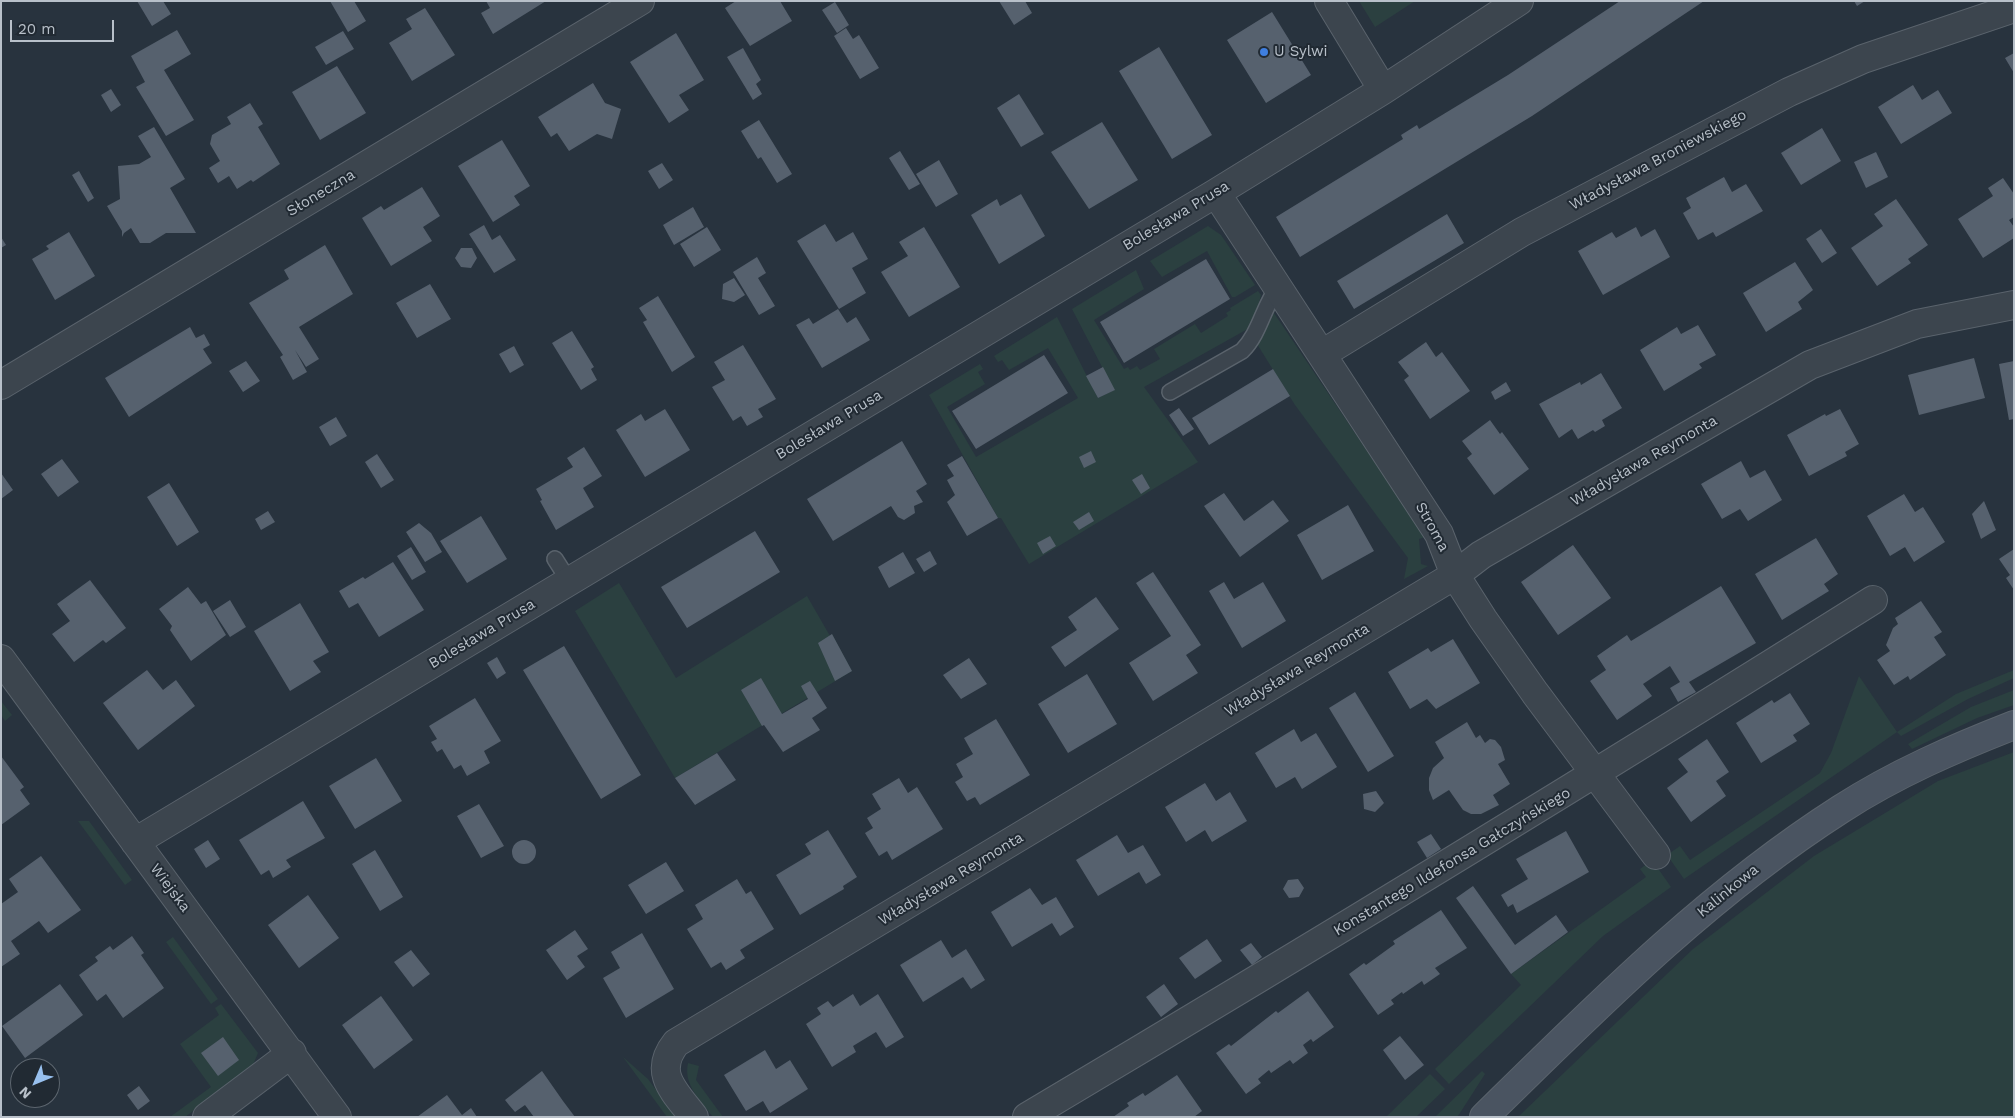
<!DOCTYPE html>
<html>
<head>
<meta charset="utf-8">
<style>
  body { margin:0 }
  #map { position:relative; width:2015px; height:1118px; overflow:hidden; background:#28333e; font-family:"Work Sans",sans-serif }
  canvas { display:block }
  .frame { position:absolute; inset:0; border:2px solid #b8c0c9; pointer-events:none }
  .north { position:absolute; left:10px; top:1058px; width:50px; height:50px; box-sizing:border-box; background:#212a33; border:1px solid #5d666f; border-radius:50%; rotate:225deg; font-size:14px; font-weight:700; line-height:20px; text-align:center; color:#b8c0c9 }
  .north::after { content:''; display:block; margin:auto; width:18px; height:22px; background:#98c0ee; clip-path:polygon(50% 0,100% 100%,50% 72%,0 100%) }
  .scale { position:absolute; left:10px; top:20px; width:104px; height:22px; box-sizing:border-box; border:2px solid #b8c0c9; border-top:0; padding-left:6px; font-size:15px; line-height:18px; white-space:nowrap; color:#b8c0c9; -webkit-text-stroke:4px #212a33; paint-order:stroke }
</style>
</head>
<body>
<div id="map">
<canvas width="2015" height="1118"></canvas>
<div class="frame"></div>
<div class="north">N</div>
<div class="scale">20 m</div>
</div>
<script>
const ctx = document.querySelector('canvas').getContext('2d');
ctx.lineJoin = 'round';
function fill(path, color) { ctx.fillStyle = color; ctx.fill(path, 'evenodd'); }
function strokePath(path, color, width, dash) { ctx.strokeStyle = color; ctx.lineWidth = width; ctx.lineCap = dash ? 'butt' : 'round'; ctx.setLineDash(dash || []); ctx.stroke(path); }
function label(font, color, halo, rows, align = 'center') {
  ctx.font = font + ' "Work Sans",sans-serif'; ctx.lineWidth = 4; ctx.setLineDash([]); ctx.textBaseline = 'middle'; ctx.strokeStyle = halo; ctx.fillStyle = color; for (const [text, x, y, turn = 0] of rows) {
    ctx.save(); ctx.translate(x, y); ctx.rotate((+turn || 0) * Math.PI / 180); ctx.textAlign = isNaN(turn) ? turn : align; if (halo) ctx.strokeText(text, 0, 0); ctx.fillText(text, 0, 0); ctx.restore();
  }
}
fill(new Path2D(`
  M1359,1H1415L1375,27Z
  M1208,226L1221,235L1255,285L1235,297H1232L1207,251L1162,277L1150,261Z
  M1136,270L1144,289L1094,320L1124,369L1128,367L1130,370L1137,366L1140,370L1160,359L1154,349L1195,324L1201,333L1228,316L1226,313L1231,310L1230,308L1258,291L1261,295L1253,326L1144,387L1198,462L1029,564L1001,518H998L929,395L980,364L983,369L978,372L985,384L947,407L976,457L1078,398L1048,348L1009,370L1002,360L998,362L994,356L1057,317L1098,398L1114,390L1072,309Z
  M1274,313L1425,537L1419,539L1421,564L1428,566L1404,579L1408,558L1295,405L1257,344Z
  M619,583L676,678L807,596L830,636L832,634L852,671L675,778L575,611Z
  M2014,670V678L1968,699L1901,736L1897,732L1684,879L1667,855L1680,846L1690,860L1820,773L1831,753L1859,676L1897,732L1956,694Z
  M2014,690V705L1977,718L1912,749L1908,744L1971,707Z
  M1,701L12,715L5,721L1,715Z
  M2014,752V1117H1518L1693,949L1814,856L1938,781Z
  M78,821H89L132,880L125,885Z
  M1652,860L1671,887L1603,936L1449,1084L1435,1069L1521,985L1511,974L1646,877L1640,869Z
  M173,937L218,999L211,1004L166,942Z
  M221,1004L258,1053L252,1067L245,1073L185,1117H170L211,1087L180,1044L219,1015L215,1008Z
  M623,1057L648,1079L676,1117H667Z
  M688,1063L699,1066L696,1080L723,1117H713C701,1101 683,1085 688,1063Z
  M1482,1071L1485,1074L1460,1113L1457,1117H1435Z
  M1430,1074L1445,1089L1416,1117H1386Z`), '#2b4040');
fill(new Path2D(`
  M137,1H163L171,14L152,26Z
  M330,1H354L366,21L348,32Z
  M486,1H546L493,34L481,13L490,8Z
  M736,1H780L792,21L750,46L725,8Z
  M999,1H1025L1032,13L1014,25Z
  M1620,1H1704L1532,116L1300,257L1276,217L1403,139L1401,135L1417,125L1419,129L1508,75Z
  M1854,1H1865L1857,6Z
  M835,2L849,25L837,33L822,10Z
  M425,8L455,55L412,81L389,43L412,29L406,19Z
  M1272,12L1311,75L1266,103L1227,40Z
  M846,28L853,39L859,35L879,68L860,79L834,36Z
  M177,30L191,54L164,70L194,120L166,136L136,87L145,82L131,56Z
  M343,31L354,49L326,65L315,47Z
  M676,33L704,80L679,95L689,110L669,123L630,62Z
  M1159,47L1212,135L1172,159L1119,71Z
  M743,48L761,80L756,84L762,94L753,100L727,57Z
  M2014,53V73L2005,58Z
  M337,66L366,113L320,140L292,92Z
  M593,83L605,103L621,109L612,139L597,134L569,151L557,133L551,137L538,117Z
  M1913,85L1922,100L1938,90L1952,113L1901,144L1878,107Z
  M111,89L121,105L111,112L101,95Z
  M1019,94L1044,134L1021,147L997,108Z
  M250,103L263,124L258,127L280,164L253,182L251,180L237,189L229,176L218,183L209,168L220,161L210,144L212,135L231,124L227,117Z
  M759,120L792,174L777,183L761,157L758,159L741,131Z
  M1102,122L1138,180L1089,209L1051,152Z
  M154,127L185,179L170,188L196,233H166L150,243H140L131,228L124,233L122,237V231L107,206L120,199L118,166L139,164L151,157L138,136Z
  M1822,128L1841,161L1801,185L1781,153Z
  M502,140L530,186L514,196L520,205L493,222L458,166Z
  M900,151L920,184L909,190L889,158Z
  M1876,152L1888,177L1866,188L1854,162Z
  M939,160L958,194L936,207L916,174Z
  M662,163L673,180L659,189L648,171Z
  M79,171L94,198L88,202L72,175Z
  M1724,177L1732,192L1746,184L1763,211L1716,237L1713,232L1698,240L1683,213L1691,208L1686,198Z
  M2003,178L2014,194V217L2009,220L2014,227V238L1983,258L1958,219L1993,196L1988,188Z
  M422,187L440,216L423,227L432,241L391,266L362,218L381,206L384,210Z
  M1021,194L1045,236L999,264L971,215L997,199L1000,206Z
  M1896,199L1928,245L1908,259L1911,263L1877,286L1851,248L1883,226L1874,214Z
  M693,207L704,227L674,245L663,225Z
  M1447,214L1464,243L1354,309L1337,281Z
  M825,224L836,242L853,232L868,259L852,268L866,293L839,309L797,241Z
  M484,225L492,240L500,235L516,260L494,273L469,234Z
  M707,227L721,250L694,267L680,244Z
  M924,227L960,287L909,317L881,272L908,256L899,242Z
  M1636,227L1641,237L1655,229L1670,257L1603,295L1578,251L1612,232L1616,238Z
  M1821,229L1837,253L1822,263L1806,239Z
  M69,232L95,276L55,300L32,259L49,249L46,246Z
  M1,237L6,245L1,248Z
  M325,245L353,294L299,327L319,359L306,367L295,350L307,372L293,380L280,357L283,355L249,303L289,279L284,270Z
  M461,248H472L477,258L471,268L461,267L455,258Z
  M757,257L766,273L758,278L775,306L759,315L733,272Z
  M1206,259L1230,299L1124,363L1100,322Z
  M1795,262L1813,290L1798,302L1802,309L1766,332L1743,293Z
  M734,278L745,295L734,302L722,299L723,284Z
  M430,284L451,319L417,338L396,303Z
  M658,296L695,357L672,372L643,322L647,320L639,308Z
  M838,309L847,323L856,317L870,340L822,368L796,325L809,318L813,324Z
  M1698,325L1716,355L1699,364L1702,368L1664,391L1640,350L1677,327L1681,334Z
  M190,327L196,338L204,334L210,345L203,349L212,363L129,417L105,378Z
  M572,331L594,367L591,369L597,380L581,390L552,343Z
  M1426,342L1436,357L1442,352L1470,391L1430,419L1404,380L1409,376L1398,362Z
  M743,345L776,399L758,409L763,417L747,426L741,416L733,421L712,387L725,380L714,362Z
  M514,346L524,365L510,373L499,354Z
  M1044,355L1068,393L976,449L952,411Z
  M1974,358L1985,398L1919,415L1908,375Z
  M246,361L260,381L243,392L229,371Z
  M2014,361V419L2009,420L1999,364Z
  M1103,367L1115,390L1098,398L1086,376Z
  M1273,369L1290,396L1209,445L1192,418Z
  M1601,373L1622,408L1602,420L1605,426L1595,432L1593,430L1578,439L1572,429L1559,438L1539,404L1580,382L1581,385Z
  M1506,382L1511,391L1495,400L1491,392Z
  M1179,408L1194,429L1183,436L1169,415Z
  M665,409L690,450L645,477L616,430L641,414L645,421Z
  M1840,409L1859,444L1845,452L1847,456L1809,476L1787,435L1825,414L1826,416Z
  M336,417L347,436L330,446L319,427Z
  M1490,420L1500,434L1502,432L1529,469L1494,495L1467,458L1472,454L1462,441Z
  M902,441L927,484L916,491L923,502L914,506L915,513L904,520L898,517L891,506L833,541L807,499Z
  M584,447L602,476L583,488L594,507L556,530L540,501L542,500L536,489L573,467L567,458Z
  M1091,451L1096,462L1084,468L1079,457Z
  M377,454L394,480L381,488L365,462Z
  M962,456L998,518L967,536L947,502L955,495L947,480L954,476L947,465Z
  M62,459L79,482L58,497L41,474Z
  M1741,461L1750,478L1765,470L1782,500L1748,521L1740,509L1722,519L1701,484Z
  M1,473L13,490L1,499Z
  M1142,474L1150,488L1141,494L1132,480Z
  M169,483L199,532L177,546L147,497Z
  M1224,493L1244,521L1273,500L1289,521L1240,557L1204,506Z
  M1904,494L1915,512L1923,507L1945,542L1914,562L1905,547L1890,556L1867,516Z
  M1984,501L1996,530L1981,539L1972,514Z
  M1348,505L1374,551L1322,580L1297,535Z
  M268,511L275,522L261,530L255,519Z
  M1089,512L1094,521L1079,530L1073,522Z
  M481,516L507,559L467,583L440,541Z
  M419,523L431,533L442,552L425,562L406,532Z
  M755,531L780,572L687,628L661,587Z
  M1050,536L1056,546L1043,554L1037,543Z
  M1816,538L1838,574L1824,584L1829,591L1782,620L1755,574Z
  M1573,545L1611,598L1558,635L1521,582Z
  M411,547L426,572L412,580L397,556Z
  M2014,549V590L2006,578L2010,575L1999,559Z
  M930,551L937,564L924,572L916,559Z
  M903,552L915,573L889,588L878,567Z
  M393,562L424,610L379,637L358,603L349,608L339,591L363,577L365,579Z
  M1153,572L1201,645L1186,655L1198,673L1153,701L1129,663L1171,636L1136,583Z
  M90,580L126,628L106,643L103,640L74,662L52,634L70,621L57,604Z
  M1224,582L1234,599L1263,582L1286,621L1242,648L1209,591Z
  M1721,586L1756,643L1689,682L1696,692L1678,702L1670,688L1680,682L1670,666L1643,684L1652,696L1617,720L1590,681L1606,670L1597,656L1627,635L1631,641Z
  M188,587L201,604L206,601L226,635L191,661L170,630L172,626L159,609Z
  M1096,597L1119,629L1065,667L1051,647L1077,630L1068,617Z
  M230,600L246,627L230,637L213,611Z
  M1921,601L1942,632L1934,637L1946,655L1910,680L1908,676L1894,685L1877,660L1890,651L1886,645L1893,628L1898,624L1895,618Z
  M300,603L329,652L313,661L321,672L290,691L254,631Z
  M832,634L852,671L835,681L818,643Z
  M1453,639L1480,683L1436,709L1427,699L1410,709L1388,672L1428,648L1431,652Z
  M564,646L641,775L601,799L523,670Z
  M497,657L506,673L497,679L487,663Z
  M969,658L987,684L961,699L943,675Z
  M147,670L163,690L176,680L195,706L138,750L103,703Z
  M1087,674L1117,724L1068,753L1038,704Z
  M761,678L782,714L808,699L801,686L810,681L827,708L812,718L820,730L783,752L764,725L762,726L741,690Z
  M1355,692L1394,756L1368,772L1329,708Z
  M1790,693L1810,724L1793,735L1797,741L1761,763L1736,723L1772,700L1774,703Z
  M475,698L501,741L484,751L490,763L467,776L461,765L454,769L442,749L437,752L431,742L437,739L429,726Z
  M996,719L1030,775L980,805L975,797L967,801L955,782L963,777L956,764L973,754L964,738Z
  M1467,722L1476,738L1480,735L1485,743L1490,739L1495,740L1501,747L1505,760L1498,764L1510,784L1493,795L1499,805L1481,814H1471L1463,810L1449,790L1433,800L1429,790V778L1433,768L1444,758L1435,742Z
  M1294,729L1301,742L1316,733L1337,767L1302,789L1295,777L1276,788L1255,753Z
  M1707,739L1729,772L1716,781L1726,796L1691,822L1667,788L1688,772L1678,759Z
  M717,753L736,780L695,805L675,778Z
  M1,756L24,787L20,790L30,804L1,825Z
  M376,758L402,801L355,829L329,786Z
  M899,778L908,793L917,787L943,829L892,860L887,851L879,856L865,833L873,828L867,818L881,809L872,794Z
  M1205,783L1216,801L1230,792L1247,821L1212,842L1205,830L1186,842L1165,807Z
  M1376,791L1384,803L1375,812L1364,809L1363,794Z
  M303,801L325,838L286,860L291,867L273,878L269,870L261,875L239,840Z
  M479,804L504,846L481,858L457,816Z
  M828,830L857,877L843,886L844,889L800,915L776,875L811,854L805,844Z
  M1566,831L1589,872L1517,913L1513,904L1508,907L1501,895L1528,879L1516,859Z
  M1431,834L1441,849L1427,858L1417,842Z
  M1117,835L1128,853L1143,845L1161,875L1146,884L1139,872L1098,896L1076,860Z
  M512 852a12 12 0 1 1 24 0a12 12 0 1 1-24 0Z
  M208,840L220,859L206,868L194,849Z
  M375,850L403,897L380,911L352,864Z
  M41,856L81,910L48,933L39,921L11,941L20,954L1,967V904L18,892L9,879Z
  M666,862L684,891L646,914L628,885Z
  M737,879L746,894L751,891L774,929L740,950L745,958L726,970L721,962L711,968L687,929L703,919L695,905Z
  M1298,879L1304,888L1299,897L1289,898L1283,889L1288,880Z
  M1473,886L1515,945L1556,915L1568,932L1511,974L1456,898Z
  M1030,888L1042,905L1056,897L1074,927L1060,936L1052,923L1012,947L991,912Z
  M308,895L339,938L299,968L268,925Z
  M1441,910L1467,948L1435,968L1440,974L1424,985L1422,981L1403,994L1402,992L1391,1000L1394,1004L1378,1015L1349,974L1364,963L1366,965L1395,944L1393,941Z
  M575,930L588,949L577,956L585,967L567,980L546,950Z
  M642,933L674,989L626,1018L603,978L620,968L611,952Z
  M132,936L144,953L141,955L164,988L123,1018L106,994L97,1001L79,975L98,961L95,957L110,946L113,950Z
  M1207,939L1222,961L1195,979L1179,958Z
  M941,940L952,958L966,949L985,980L971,989L963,977L923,1002L900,965Z
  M1251,943L1262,957L1252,965L1240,950Z
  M411,950L430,974L413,987L394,962Z
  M60,984L83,1015L25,1058L2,1026Z
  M1164,984L1178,1004L1161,1017L1146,997Z
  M1308,991L1334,1027L1313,1042L1311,1039L1303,1045L1308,1053L1293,1064L1290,1060L1271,1073L1269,1070L1258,1079L1261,1083L1246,1094L1216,1053L1229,1044L1231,1046L1276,1011L1278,1013Z
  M853,994L860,1006L878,994L904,1037L886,1048L876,1032L853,1046L856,1052L832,1067L806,1024L821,1014L817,1008L828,1001L833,1007Z
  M381,996L413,1040L374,1069L342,1025Z
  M1400,1036L1424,1065L1405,1080L1383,1050Z
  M223,1037L239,1060L218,1076L201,1053Z
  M765,1050L776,1069L790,1060L808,1089L770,1113L763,1101L746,1111L724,1075Z
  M542,1071L563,1101L575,1117H534L525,1105L515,1112L509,1105L505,1100Z
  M1177,1075L1202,1111L1194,1117H1113L1129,1106L1127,1103L1143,1093L1145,1096Z
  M139,1086L150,1101L138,1110L127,1095Z
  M447,1095L462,1115L471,1108L477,1117H417Z`), '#56616e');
const lane = new Path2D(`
  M1170,392L1242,351C1260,333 1263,307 1278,287
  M555,559L569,581`);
const street = new Path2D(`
  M1329,1L1383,90
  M1216,193L1439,534L1455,575L1483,619L1535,693L1656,855
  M1322,354L1522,232L1789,92L1863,59L2014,8
  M1,385L640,1
  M1,659L337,1117
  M135,842L1216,193L1383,90L1519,1
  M207,1117L292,1053
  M694,1117C675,1092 652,1073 676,1043L1455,575L1481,555L1810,365L1917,324L2014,305
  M1027,1117C1311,948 1593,776 1873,600`);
const secondary = new Path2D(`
  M1484,1117C1596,1007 1708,894 1841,809C1895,774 1955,748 2014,725`);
strokePath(lane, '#5a636c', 18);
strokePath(street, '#5a636c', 30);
strokePath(secondary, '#5a636c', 30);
strokePath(lane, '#3c454e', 15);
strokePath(street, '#3c454e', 28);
strokePath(secondary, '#4a5461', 28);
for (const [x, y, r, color] of [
  [1264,52,5,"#3f7fe0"]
]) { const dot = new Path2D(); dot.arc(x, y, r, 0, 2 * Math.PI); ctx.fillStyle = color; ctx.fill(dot); strokePath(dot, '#212a33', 2); }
label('15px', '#b8c0c9', '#212a33', [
  ["U Sylwi",1274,52]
], 'left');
label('15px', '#b8c0c9', '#212a33', [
  ["Władysława Broniewskiego",1658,160,-28],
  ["Słoneczna",321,193,-31],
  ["Bolesława Prusa",1176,216,-31],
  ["Bolesława Prusa",829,425,-31],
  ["Władysława Reymonta",1644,461,-30],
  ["Stroma",1432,527,61],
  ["Bolesława Prusa",482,634,-31],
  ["Władysława Reymonta",1297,670,-31],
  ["Konstantego Ildefonsa Gałczyńskiego",1452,862,-31],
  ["Władysława Reymonta",951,879,-31],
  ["Wiejska",170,888,53],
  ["Kalinkowa",1728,891,-39]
]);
</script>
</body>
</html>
